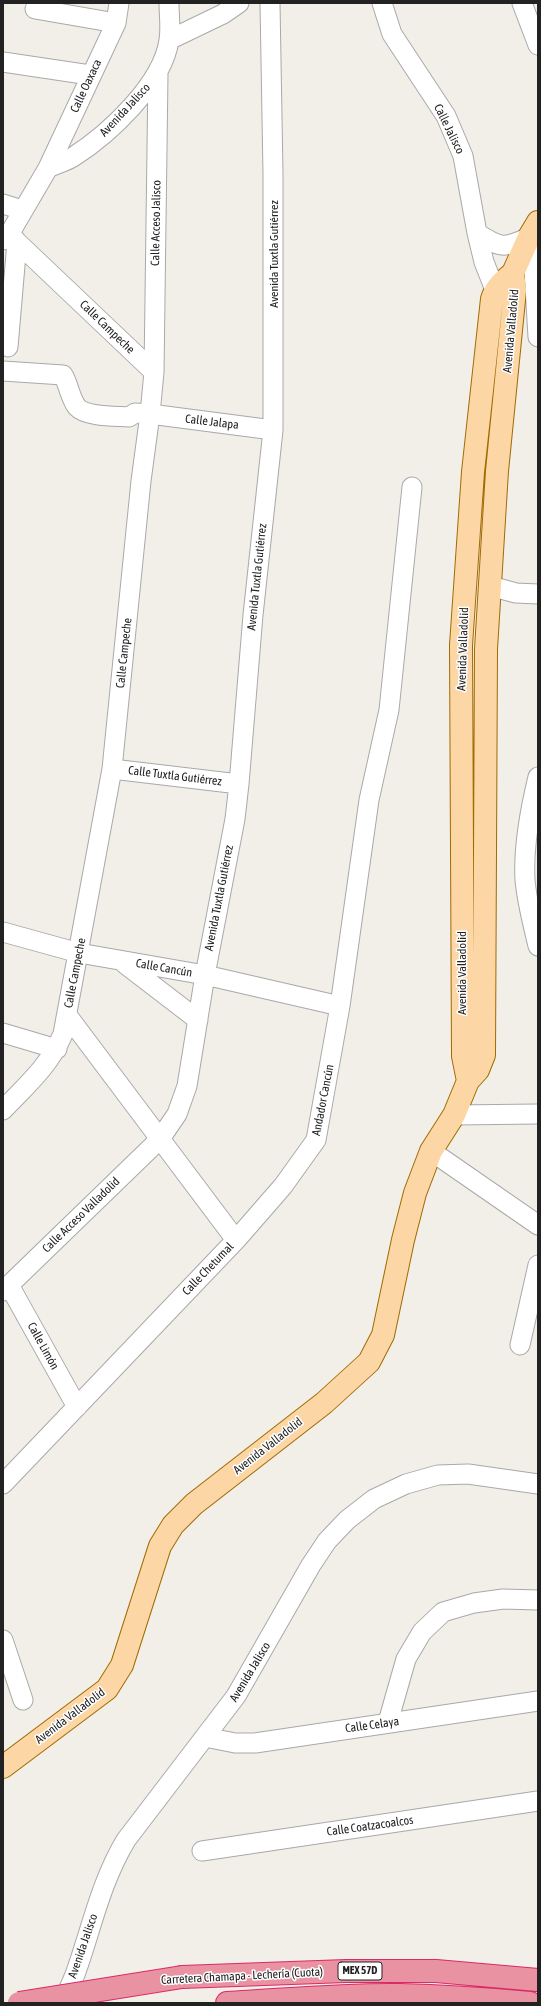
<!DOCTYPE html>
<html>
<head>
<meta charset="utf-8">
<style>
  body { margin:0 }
  #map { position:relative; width:541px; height:2006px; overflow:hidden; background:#f2efe9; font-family:"Asap Condensed",sans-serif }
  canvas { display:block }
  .frame { position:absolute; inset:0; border:4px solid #222; pointer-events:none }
</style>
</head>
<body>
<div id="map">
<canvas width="541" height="2006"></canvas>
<div class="frame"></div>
</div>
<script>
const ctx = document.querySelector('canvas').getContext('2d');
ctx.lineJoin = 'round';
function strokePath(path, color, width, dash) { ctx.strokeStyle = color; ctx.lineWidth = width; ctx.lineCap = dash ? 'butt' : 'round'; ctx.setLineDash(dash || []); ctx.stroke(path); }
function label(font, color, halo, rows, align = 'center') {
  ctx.font = font + ' "Asap Condensed",sans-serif'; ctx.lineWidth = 3; ctx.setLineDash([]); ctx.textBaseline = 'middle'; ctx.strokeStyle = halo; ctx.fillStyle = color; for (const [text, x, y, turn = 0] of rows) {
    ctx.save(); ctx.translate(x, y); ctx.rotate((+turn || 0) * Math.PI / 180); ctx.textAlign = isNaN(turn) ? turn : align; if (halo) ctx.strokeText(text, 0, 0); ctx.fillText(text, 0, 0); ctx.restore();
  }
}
const minor = new Path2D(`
  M382,3L392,34L446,116L463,156L477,233L484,262L495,290
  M522,3L538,45
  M35,9L116,23
  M169,40L223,14L239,3
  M3,62L90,75
  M48,168C56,164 65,162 73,157C109,134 163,84 169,40C171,28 169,15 169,3
  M3,204L22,210
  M538,224L534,270L538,337
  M10,233L17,242L154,372
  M477,233C500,248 504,249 529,237
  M3,240L10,233L48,168L116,23L119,3
  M8,347L17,242
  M3,371L63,375C69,385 70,398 77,407C86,417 116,416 129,417L135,413L150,414L273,430
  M490,586L516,593L538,594
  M112,769L239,784
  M538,777C530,810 523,846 525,880C527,903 533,924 538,946
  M3,932L79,953L205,975L340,1006
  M125,964L198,1020
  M67,1015L236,1240
  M3,1033L57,1049
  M3,1110C26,1086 50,1065 63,1034L112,769L141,481L150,414L154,372L158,74
  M454,1115L538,1114
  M431,1151L538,1225
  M9,1285L77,1407
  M3,1291L160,1139L177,1114L187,1086L205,975L235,819L239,784L253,615L273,430V174L270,3
  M520,1345L538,1265
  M3,1484L236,1240L283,1186L316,1140L340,1006L369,800L389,710L412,487
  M3,1640L23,1700
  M388,1722L406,1659L422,1632L443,1612L474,1603L503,1599L538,1600
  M205,1737L235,1743H255L538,1701
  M202,1851L538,1801
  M62,2003C68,1991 74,1979 78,1966C93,1922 102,1880 126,1840L236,1696L311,1565L327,1541L347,1520L374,1499L406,1484L438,1475L468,1474L538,1484`);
const major = new Path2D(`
  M513,273L529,237L538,222
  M468,1081L463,1056L461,645L473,472L492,299C496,287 503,281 513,273
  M3,1767L107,1689L122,1665L160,1546L173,1525L194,1504L324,1403L369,1362L383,1335L403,1240L415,1193L431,1151L454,1115L468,1081L478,1070L484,1055L486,649L497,471L515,290L513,273`);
const highway = new Path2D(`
  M182,1977L346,1971H436L538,1980
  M227,2003C284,2000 342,1994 400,1995C443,1996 487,1999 530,2003`);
strokePath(minor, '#a9a9a9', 21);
strokePath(major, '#a06b00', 24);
strokePath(highway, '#dc2a67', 24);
strokePath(minor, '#fff', 19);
strokePath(major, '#fcd6a4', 22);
strokePath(highway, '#e892a2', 22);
const highwayBridge = new Path2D(`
  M19,2003L182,1977`);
strokePath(highwayBridge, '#dc2a67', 24, []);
strokePath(highwayBridge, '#e892a2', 22);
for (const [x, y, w] of [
  [360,1971,44]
]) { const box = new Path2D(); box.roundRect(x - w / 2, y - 9, w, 18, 3); ctx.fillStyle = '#fff'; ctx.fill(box); strokePath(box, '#222', 1); }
label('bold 11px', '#222', null, [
  ["MEX 57D",360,1971]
]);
label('12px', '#222', '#fff', [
  ["Calle Oaxaca",86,86,-65],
  ["Avenida Jalisco",125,110,-47],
  ["Calle Jalisco",449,129,64],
  ["Calle Acceso Jalisco",156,223,-89],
  ["Avenida Tuxtla Gutiérrez",274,254,-90],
  ["Calle Campeche",107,327,44],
  ["Avenida Valladolid",511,331,-85],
  ["Calle Jalapa",212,422,7],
  ["Avenida Tuxtla Gutiérrez",257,577,-84],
  ["Avenida Valladolid",463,649,-88],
  ["Calle Campeche",124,653,-84],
  ["Calle Tuxtla Gutiérrez",175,776,7],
  ["Avenida Tuxtla Gutiérrez",219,898,-79],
  ["Calle Cancún",164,968,10],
  ["Calle Campeche",75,973,-79],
  ["Avenida Valladolid",462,973,-90],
  ["Andador Cancún",323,1100,-79],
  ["Calle Acceso Valladolid",81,1215,-44],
  ["Calle Chetumal",208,1269,-46],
  ["Calle Limón",43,1346,61],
  ["Avenida Valladolid",268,1446,-38],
  ["Avenida Jalisco",250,1672,-59],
  ["Avenida Valladolid",70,1716,-37],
  ["Calle Celaya",372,1725,-8],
  ["Calle Coatzacoalcos",370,1826,-8],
  ["Avenida Jalisco",83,1946,-71],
  ["Carretera Chamapa - Lechería (Cuota)",242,1976,-3]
]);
</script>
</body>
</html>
